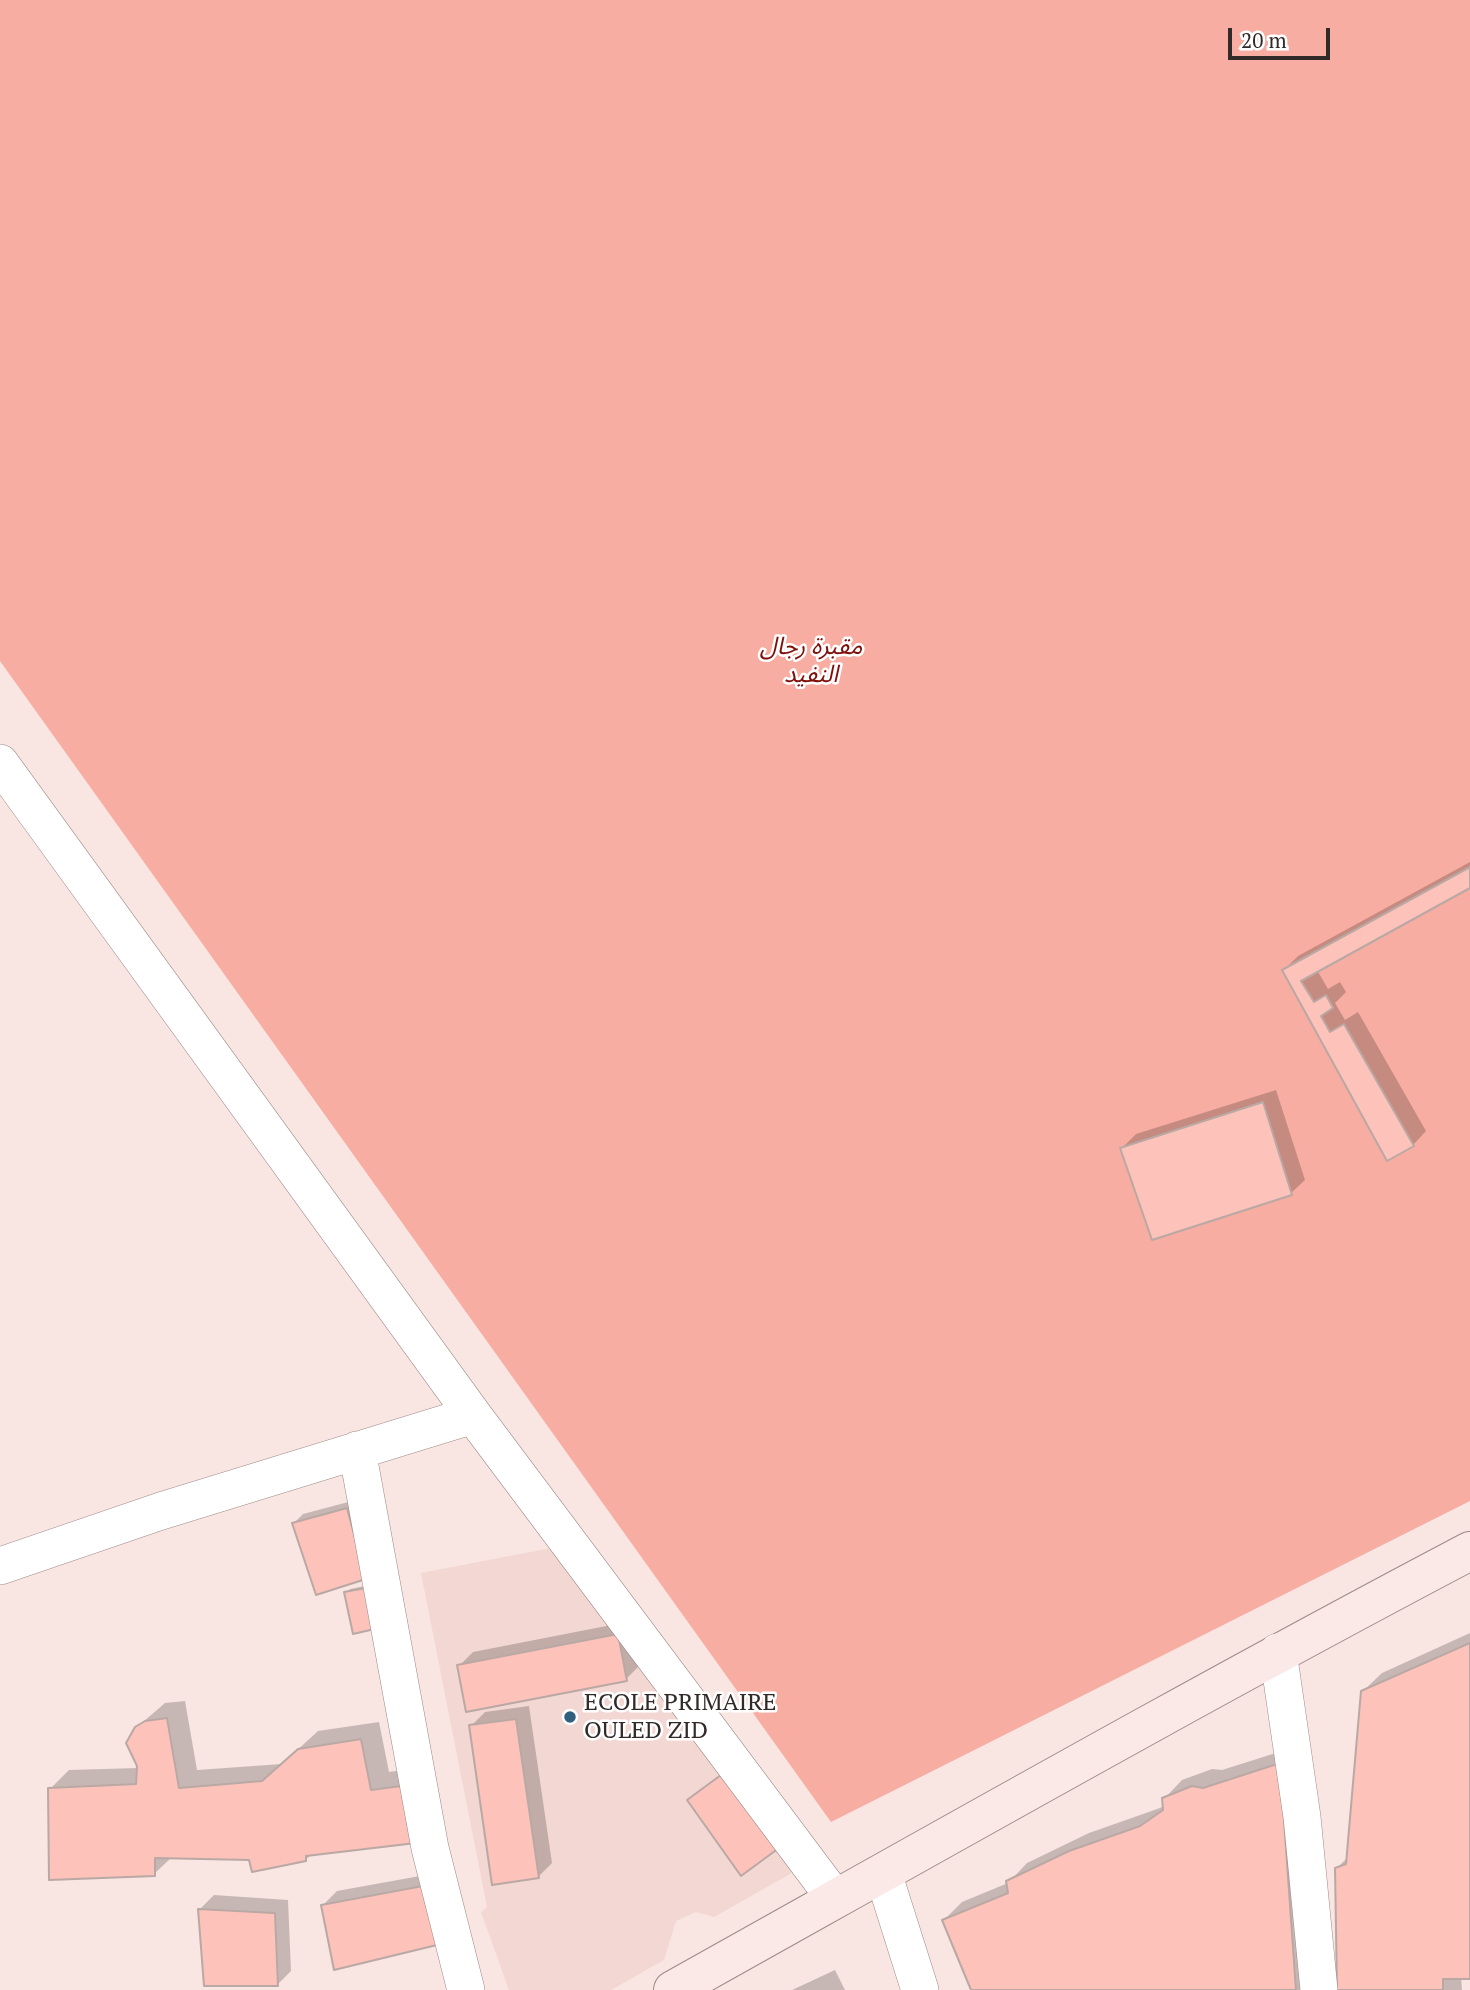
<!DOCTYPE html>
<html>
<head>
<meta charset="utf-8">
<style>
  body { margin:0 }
  #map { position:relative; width:1470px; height:1990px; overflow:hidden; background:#f9e5e2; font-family:"PT Serif",serif }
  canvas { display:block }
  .scale { position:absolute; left:1228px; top:28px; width:102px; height:32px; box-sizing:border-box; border:4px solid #312a29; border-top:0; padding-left:9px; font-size:21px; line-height:24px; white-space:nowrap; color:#312a29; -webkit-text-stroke:5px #fff; paint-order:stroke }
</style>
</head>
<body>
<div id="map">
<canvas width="1470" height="1990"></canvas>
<div class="scale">20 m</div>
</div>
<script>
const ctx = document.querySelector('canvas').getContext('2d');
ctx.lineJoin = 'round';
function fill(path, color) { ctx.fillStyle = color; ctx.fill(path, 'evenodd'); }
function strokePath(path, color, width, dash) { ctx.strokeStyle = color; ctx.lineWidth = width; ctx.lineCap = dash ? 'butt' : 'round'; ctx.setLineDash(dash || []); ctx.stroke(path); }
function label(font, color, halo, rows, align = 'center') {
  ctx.font = font + ' "PT Serif","Noto Sans Arabic",serif'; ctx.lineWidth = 5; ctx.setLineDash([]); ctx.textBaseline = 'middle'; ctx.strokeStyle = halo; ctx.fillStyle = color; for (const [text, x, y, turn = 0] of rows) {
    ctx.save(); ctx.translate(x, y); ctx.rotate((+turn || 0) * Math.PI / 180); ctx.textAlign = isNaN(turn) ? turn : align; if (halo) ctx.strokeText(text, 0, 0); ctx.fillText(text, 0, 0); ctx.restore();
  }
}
fill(new Path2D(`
  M567,1545L795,1868L790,1874L714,1917L696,1912L676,1921L664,1960L611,1990H509L481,1912L487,1907L421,1573Z`), '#f3d7d2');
fill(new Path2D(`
  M0,0H1470V1501L831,1822L0,661Z`), '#f7ada1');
fill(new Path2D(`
  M1470,862V886L1317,970L1328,989L1340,982L1346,992L1335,1003L1345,1020L1358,1012L1426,1131L1413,1145L1284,970L1298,956Z
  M1276,1090L1305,1180L1291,1193L1122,1148L1136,1134Z
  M356,1500L375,1568L294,1523L303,1514Z
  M375,1584L354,1632L346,1593L350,1589Z
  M632,1621L640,1665L626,1679L459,1666L473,1652Z
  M1470,1633V1977H1461L1462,1990H1339L1336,1869L1348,1857L1363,1691L1382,1673Z
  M185,1701L197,1770L282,1764L318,1731L379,1722L389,1772L426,1767L305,1860L172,1857L154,1874L50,1789L69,1770L138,1768L136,1728L165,1703Z
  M529,1706L552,1863L538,1877L471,1726L485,1712Z
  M1298,1746L1315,1990H972L944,1920L962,1902L1008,1883L1027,1863L1089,1833L1160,1808L1165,1805L1164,1799L1182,1780L1212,1769L1222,1770Z
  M442,1872L336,1968L323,1905L337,1891Z
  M214,1895L288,1900L291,1971L277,1985L200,1909Z
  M835,1970L845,1990H792Z`), '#0003');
const building = new Path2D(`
  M1470,867V888L1301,981L1314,1002L1326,995L1333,1008L1321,1016L1330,1032L1344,1024L1414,1146L1387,1161L1282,970Z
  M1263,1102L1292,1195L1152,1240L1120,1148Z
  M347,1508L366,1579L316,1595L292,1523Z
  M371,1587L379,1628L353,1634L344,1592Z
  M618,1634L627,1681L466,1712L457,1665Z
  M1470,1643V1979H1443V1990H1337L1335,1868L1346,1864L1361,1691Z
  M167,1718L179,1788L262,1781L298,1749L361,1739L371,1790L408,1785L416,1843L306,1856V1861L252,1872L249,1860L155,1858V1876L49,1880L48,1788L136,1784L137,1766L126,1743L135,1727L145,1721Z
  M516,1719L539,1878L492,1885L469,1725Z
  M1280,1763L1296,1990H971L942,1920L1008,1893L1006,1881L1069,1851L1140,1826L1163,1810L1162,1798L1192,1786L1203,1788Z
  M725,1772L779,1848L741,1876L687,1800Z
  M428,1885L441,1944L334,1970L321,1905Z
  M198,1909L275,1913L278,1986H204Z`);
fill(building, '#fdc2b9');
strokePath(building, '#baa8a4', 2);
const street = new Path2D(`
  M0,763L473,1415L834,1897
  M357,1450L430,1848L466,1990
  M0,1566L161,1511L473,1415
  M1278,1652L1302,1817L1319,1990
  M883,1873L920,1990`);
const secondary = new Path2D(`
  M673,1990C938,1842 1202,1692 1470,1551`);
strokePath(street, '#9d8b88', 38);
strokePath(secondary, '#9d8b88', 40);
strokePath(street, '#fff', 37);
strokePath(secondary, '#fae9e7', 38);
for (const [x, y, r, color] of [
  [570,1717,7,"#31607f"]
]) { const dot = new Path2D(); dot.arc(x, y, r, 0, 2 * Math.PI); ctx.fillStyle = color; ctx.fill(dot); strokePath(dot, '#fff', 2.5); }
label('italic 24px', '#7f1009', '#fff', [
  ["مقبرة رجال",811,647],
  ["النفيد",811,675]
]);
label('24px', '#312a29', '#fff', [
  ["ECOLE PRIMAIRE",584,1703],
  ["OULED ZID",584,1731]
], 'left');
</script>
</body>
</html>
